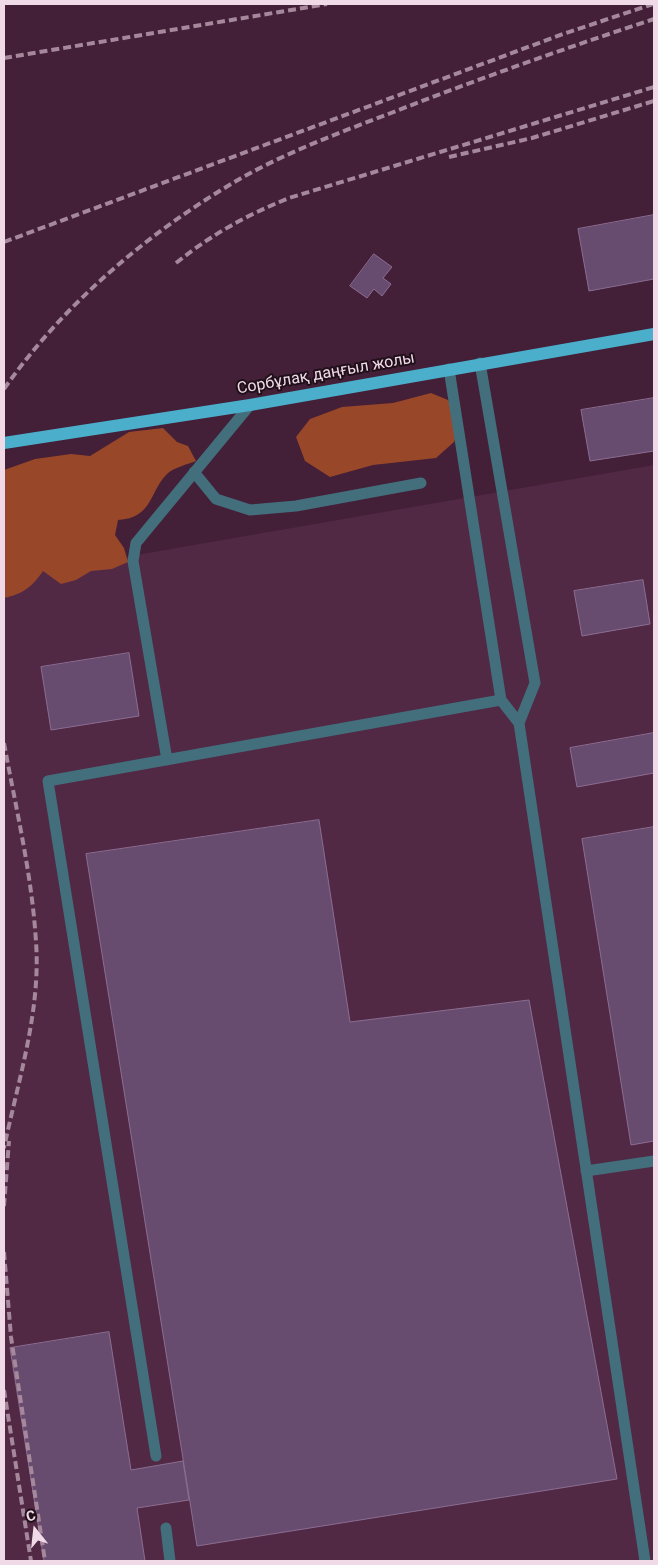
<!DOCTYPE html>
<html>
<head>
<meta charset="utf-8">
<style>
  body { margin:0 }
  #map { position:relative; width:658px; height:1565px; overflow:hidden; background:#431f38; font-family:Roboto,sans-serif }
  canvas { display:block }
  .frame { position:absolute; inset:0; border:5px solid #f1dae8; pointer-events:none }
  .north { position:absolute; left:10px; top:1505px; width:50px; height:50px; -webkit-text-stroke:4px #20101a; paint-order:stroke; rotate:344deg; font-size:14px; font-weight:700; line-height:20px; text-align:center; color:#f1dae8 }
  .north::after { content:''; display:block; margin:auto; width:18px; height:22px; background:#f1dae8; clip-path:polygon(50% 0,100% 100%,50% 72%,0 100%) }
</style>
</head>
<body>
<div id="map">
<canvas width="658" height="1565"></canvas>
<div class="frame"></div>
<div class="north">С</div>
</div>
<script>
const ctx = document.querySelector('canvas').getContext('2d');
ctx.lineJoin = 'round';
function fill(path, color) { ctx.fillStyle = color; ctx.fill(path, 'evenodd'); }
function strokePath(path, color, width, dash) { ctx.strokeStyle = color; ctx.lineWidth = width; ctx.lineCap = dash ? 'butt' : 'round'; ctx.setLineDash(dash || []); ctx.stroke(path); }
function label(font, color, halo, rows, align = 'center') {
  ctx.font = font + ' Roboto,sans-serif'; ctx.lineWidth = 4; ctx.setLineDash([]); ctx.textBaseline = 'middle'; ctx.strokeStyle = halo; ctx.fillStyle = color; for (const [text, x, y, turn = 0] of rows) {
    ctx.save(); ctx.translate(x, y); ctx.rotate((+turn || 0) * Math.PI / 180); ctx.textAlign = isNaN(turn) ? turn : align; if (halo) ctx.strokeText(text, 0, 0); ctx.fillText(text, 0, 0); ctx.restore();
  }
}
fill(new Path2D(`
  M654,465V1561H4V578Z`), '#512945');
fill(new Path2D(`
  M431,393L448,400L462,422L454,442L436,458L373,465L330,477L305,461L296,437L310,419L342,407L393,403Z
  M163,428L177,442L188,446L196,461C188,464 173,468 167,474C149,492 153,518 118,520L115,535L124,548L128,562L112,569L91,571L76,580L61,584L43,571C32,587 23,594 4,598V470L35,459L71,454L90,456L129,432Z`), '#994729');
const building = new Path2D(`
  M654,215V279L589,291L578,229Z
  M374,254L392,267L383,278L391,284L382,296L374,289L367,298L350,286Z
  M654,398V451L590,461L581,410Z
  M643,580L650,624L582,636L574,591Z
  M129,653L139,716L51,730L41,667Z
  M654,733V773L577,787L570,748Z
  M319,820L350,1022L529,1000L617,1479L197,1546L86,854Z
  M654,827V1141L631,1145L582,839Z
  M109,1332L131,1470L183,1461L189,1500L137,1508L145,1561H44L10,1348Z`);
fill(building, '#684c6f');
strokePath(building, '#8b6d92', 1);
strokePath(new Path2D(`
  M480,363L535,683L519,723L645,1561
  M194,472L216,499L250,510L296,506L421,483
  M501,700L519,723
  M167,760L133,561L136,543L250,405
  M586,1171L654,1161
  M156,1456L48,781L501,700L449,369
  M166,1528L170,1561`), '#436e7c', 11);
strokePath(new Path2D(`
  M4,443L250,405L654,334`), '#4baecb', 12);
strokePath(new Path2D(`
  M4,58L327,4
  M449,157L532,138L654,101
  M4,242L563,34L653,4
  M176,263C214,233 245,216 289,198L654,87
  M4,389C65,302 151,230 243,177C290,151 341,132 391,113C478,79 566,48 654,19
  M4,743C16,809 32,875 36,942C41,1011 18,1081 4,1148
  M4,1206L9,1141
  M4,1252L11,1337L45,1561
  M4,1390L31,1561`), '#a5889b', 4, [8, 4]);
label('16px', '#f1dae8', '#20101a', [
  ["Сорбұлақ даңғыл жолы",326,374,-10]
]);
</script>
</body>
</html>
